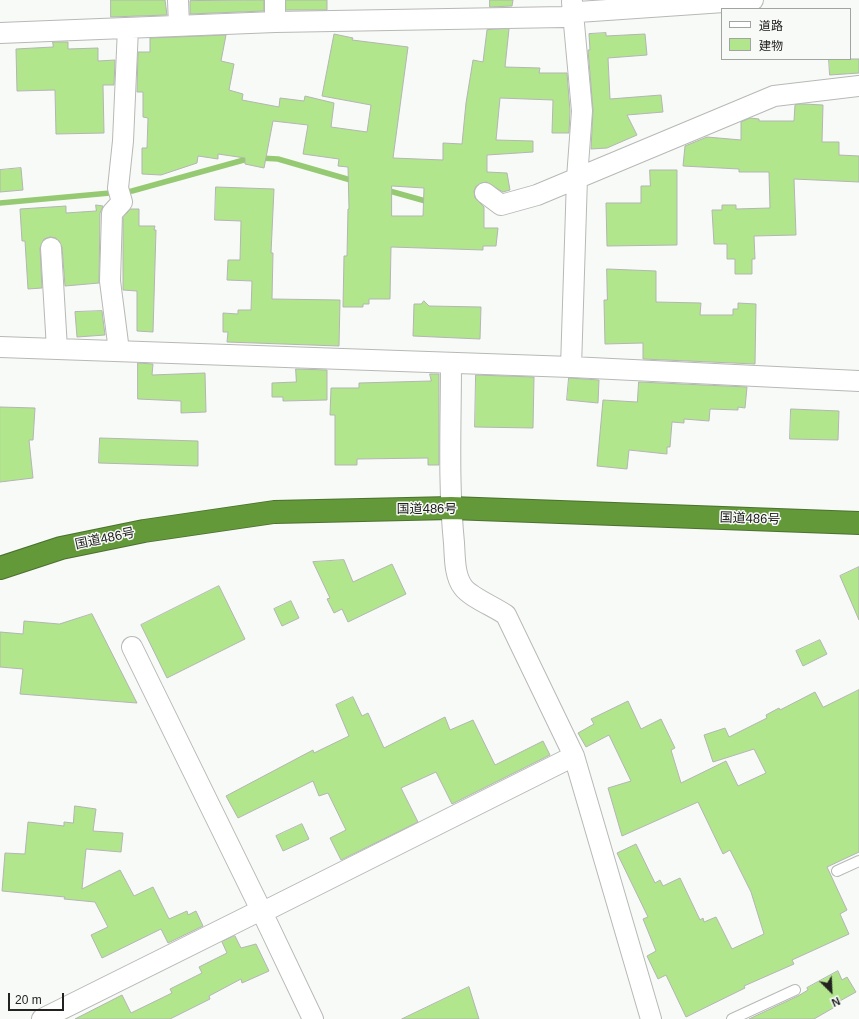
<!DOCTYPE html>
<html>
<head>
<meta charset="utf-8">
<style>
  body { margin:0 }
  #map { position:relative; width:859px; height:1019px; overflow:hidden; background:#f8faf7; font-family:Arial,"Noto Sans JP",sans-serif }
  canvas { display:block }
  .legend { position:absolute; left:721px; top:8px; width:130px; height:52px; box-sizing:border-box; background:#f8faf7; border:1px solid #a2a4a1; margin:0; padding:5px 7px; list-style:none; font-size:12px; color:#222321 }
  .legend li { display:flex; align-items:center; gap:8px; height:20px }
  .legend b { width:20px; border:1px solid #a2a4a1 }
  .north { position:absolute; left:811px; top:971px; width:40px; height:40px; -webkit-text-stroke:3px #f8faf7; paint-order:stroke; rotate:156deg; font-size:11px; font-weight:700; line-height:16px; text-align:center; color:#222321 }
  .north::after { content:''; display:block; margin:auto; width:14px; height:18px; background:#222321; clip-path:polygon(50% 0,100% 100%,50% 72%,0 100%) }
  .scale { position:absolute; left:8px; top:993px; width:56px; height:18px; box-sizing:border-box; border:2px solid #222321; border-top:0; padding-left:5px; font-size:12px; line-height:14px; white-space:nowrap; color:#222321; -webkit-text-stroke:3px #f8faf7; paint-order:stroke }
</style>
</head>
<body>
<div id="map">
<canvas width="859" height="1019"></canvas>
<ul class="legend">
<li><b style="height:5px;background:#fff"></b>道路</li>
<li><b style="height:11px;background:#b1e68d"></b>建物</li>
</ul>
<div class="north">N</div>
<div class="scale">20 m</div>
</div>
<script>
const ctx = document.querySelector('canvas').getContext('2d');
ctx.lineJoin = 'round';
function strokePath(path, color, width, dash) { ctx.strokeStyle = color; ctx.lineWidth = width; ctx.lineCap = dash ? 'butt' : 'round'; ctx.setLineDash(dash || []); ctx.stroke(path); }
function fill(path, color) { ctx.fillStyle = color; ctx.fill(path, 'evenodd'); }
function label(font, color, halo, rows, align = 'center') {
  ctx.font = font + ' Arial,"Noto Sans JP",sans-serif'; ctx.lineWidth = 3; ctx.setLineDash([]); ctx.textBaseline = 'middle'; ctx.strokeStyle = halo; ctx.fillStyle = color; for (const [text, x, y, turn = 0] of rows) {
    ctx.save(); ctx.translate(x, y); ctx.rotate((+turn || 0) * Math.PI / 180); ctx.textAlign = isNaN(turn) ? turn : align; if (halo) ctx.strokeText(text, 0, 0); ctx.fillText(text, 0, 0); ctx.restore();
  }
}
strokePath(new Path2D(`
  M260,158L278,159L354,181
  M386,190L429,202
  M0,203L132,191L251,158`), '#96ca72', 5.5);
const building = new Path2D(`
  M111,0H165L167,15L111,17Z
  M262,0H264V11L190,14V1Z
  M286,0H327V10H286Z
  M490,0H513L512,6L490,7Z
  M509,29L505,67L540,68L539,73H567L570,111L569,133H552L553,100L500,98L496,140L533,141V152L487,155V172L507,173L510,190L503,192L486,182L476,186L474,191L475,198L484,207V228H498L496,246H483V250L391,247L390,299H369V304H363V307H343L344,256H347L348,209H349L348,167L338,166L339,159L303,154L308,125L273,121L264,168L245,164V158L218,154V159L198,156L197,163L161,175L142,174V148H147L148,118L143,117V92H137L138,52H150V38L226,35L221,61L234,64L229,90L243,94L242,100L279,107L280,98L304,101L305,96L334,103L331,127L367,132L371,105L322,96L334,34L353,38L352,40L408,47L393,158L443,160V143L462,144L466,103L473,60L483,62L487,30ZM392,186L424,188L423,216H392Z
  M606,33V36L645,34L647,55L608,58L610,99L661,95L663,112L627,115L637,135L607,148L591,149L593,110L588,50H590L589,34Z
  M53,42H68V49L98,48V61L115,60L114,85H103L104,133L56,134L55,90L17,91L16,49L53,47Z
  M829,59H859V73L830,75Z
  M804,104L823,105L822,142H839V155L859,156V182L794,179L796,235L754,236L755,259H752V274H735V259H727V244H714L712,210H722V205H736V209L770,208L769,172H739V169L683,166L685,146L707,137L741,140V122L750,118L759,119V121H794L795,105Z
  M21,168L23,190L0,192V170Z
  M650,170H677V245L607,246L606,203H641V186H650Z
  M216,187L274,189L271,253H273L272,299L340,300L339,346L227,342L228,332H223V313L238,314V310H251L252,281L227,280L228,260H240L241,221L215,220Z
  M96,205L103,206L100,213L99,283L65,286L62,247L56,238L50,237L44,239L40,248L42,288L28,289L25,241H22L20,209L66,206V213L96,211Z
  M131,209H139V226H155L154,230H156L153,332L137,331V291L123,290V218Z
  M607,269L656,271V302L701,303L700,315H733V309H738V303L756,304L755,364L643,359V343L605,344L604,300H607Z
  M424,301L429,306L481,307L480,339L413,336L414,304H421Z
  M102,311L105,335L77,337L75,312Z
  M138,363L153,364L152,375L205,373L206,412L181,413V401L138,399Z
  M296,369L327,370V400L283,401V397H272V383L296,382Z
  M430,374H439V465H428V458L357,459V465H335V415H330L331,388H359V383L431,381Z
  M476,375L534,377L533,428L475,427Z
  M569,378L599,380L598,403L567,400Z
  M639,382L747,387L745,408L738,407V410L710,409L709,421L684,419V423L672,422L670,447H667V454L629,450L627,469L597,466L603,400L637,402Z
  M0,407L35,408L33,440H29L33,478L0,482Z
  M791,409L839,411L838,440L790,439Z
  M100,438L198,441V466L99,463Z
  M344,560L353,582L392,564L406,594L348,622L342,609L334,613L327,599L330,598L313,562Z
  M859,567V620L840,576Z
  M219,586L245,639L167,678L141,625Z
  M291,601L299,618L282,626L274,609Z
  M92,614L137,703L20,694L23,669L0,667V632L23,634L24,621L59,624Z
  M820,640L827,654L803,666L796,651Z
  M859,690V852L827,867L847,910L840,914L849,934L792,960L794,964L744,986L745,988L686,1017L666,975L658,979L647,956L656,951L643,919L648,917L617,853L636,844L655,883L660,880L663,886L680,878L700,920L703,918L704,922L716,917L732,949L764,934L751,892L730,850L723,854L698,802L622,836L608,788L631,781L609,735L586,747L578,733L594,724L591,719L628,701L641,729L661,719L675,748L671,750L681,783L726,761L738,786L766,773L754,749L713,762L704,735L725,728L729,737L767,718L766,715L779,708L780,710L815,692L823,707Z
  M353,697L362,716L368,713L384,748L445,717L450,730L473,720L495,765L543,741L550,755L452,804L436,772L401,788L418,822L341,860L330,838L346,830L328,793L319,796L313,781L238,818L226,796L313,750L314,753L349,736L336,705Z
  M75,806L96,809L93,831L123,833L121,852L86,849L82,889L120,870L134,896L153,887L169,919L187,911L188,915L196,911L203,926L168,943L161,929L102,958L91,935L108,927L95,902L64,899L65,897L2,891L5,853L25,854L28,822L64,826V822L73,823Z
  M302,824L309,839L283,851L276,836Z
  M235,936L241,948L256,944L269,971L242,983L241,979L209,996L210,999L170,1019H75L122,995L131,1013L172,993L170,989L202,973L199,967L227,953L222,942Z
  M838,971L842,980L847,977L856,992L838,1002L840,1004L814,1019H749L798,996L808,990L807,988Z
  M469,987L479,1019H402Z`);
fill(building, '#b1e68d');
strokePath(building, '#b3b5b2', 1);
const lane = new Path2D(`
  M837,871L859,861
  M732,1019L795,990`);
const street = new Path2D(`
  M178,0L179,26
  M275,0V22
  M0,33L275,22L564,17L578,12L753,0
  M485,193L501,205L537,195L774,96L859,86
  M51,248L57,349
  M0,347L571,367L859,381
  M119,351L110,281L112,213L122,202L118,188L123,141L128,28
  M451,363C451,423 448,483 454,543C455,556 454,575 463,587C470,597 495,607 506,615L574,756L651,1019
  M571,367L577,178L582,111L572,2
  M132,647L261,910L313,1019
  M42,1019L261,910L271,908L574,756`);
const highway = new Path2D(`
  M0,568L61,548L144,531L274,512L451,508L859,523`);
strokePath(lane, '#b7b9b6', 12);
strokePath(street, '#b7b9b6', 22);
strokePath(highway, '#4c7030', 24);
strokePath(lane, '#fff', 10);
strokePath(street, '#fff', 20);
strokePath(highway, '#639938', 22);
label('13px', '#222321', '#f8faf7', [
  ["国道486号",427,509],
  ["国道486号",750,519,2],
  ["国道486号",105,539,-12]
]);
</script>
</body>
</html>
